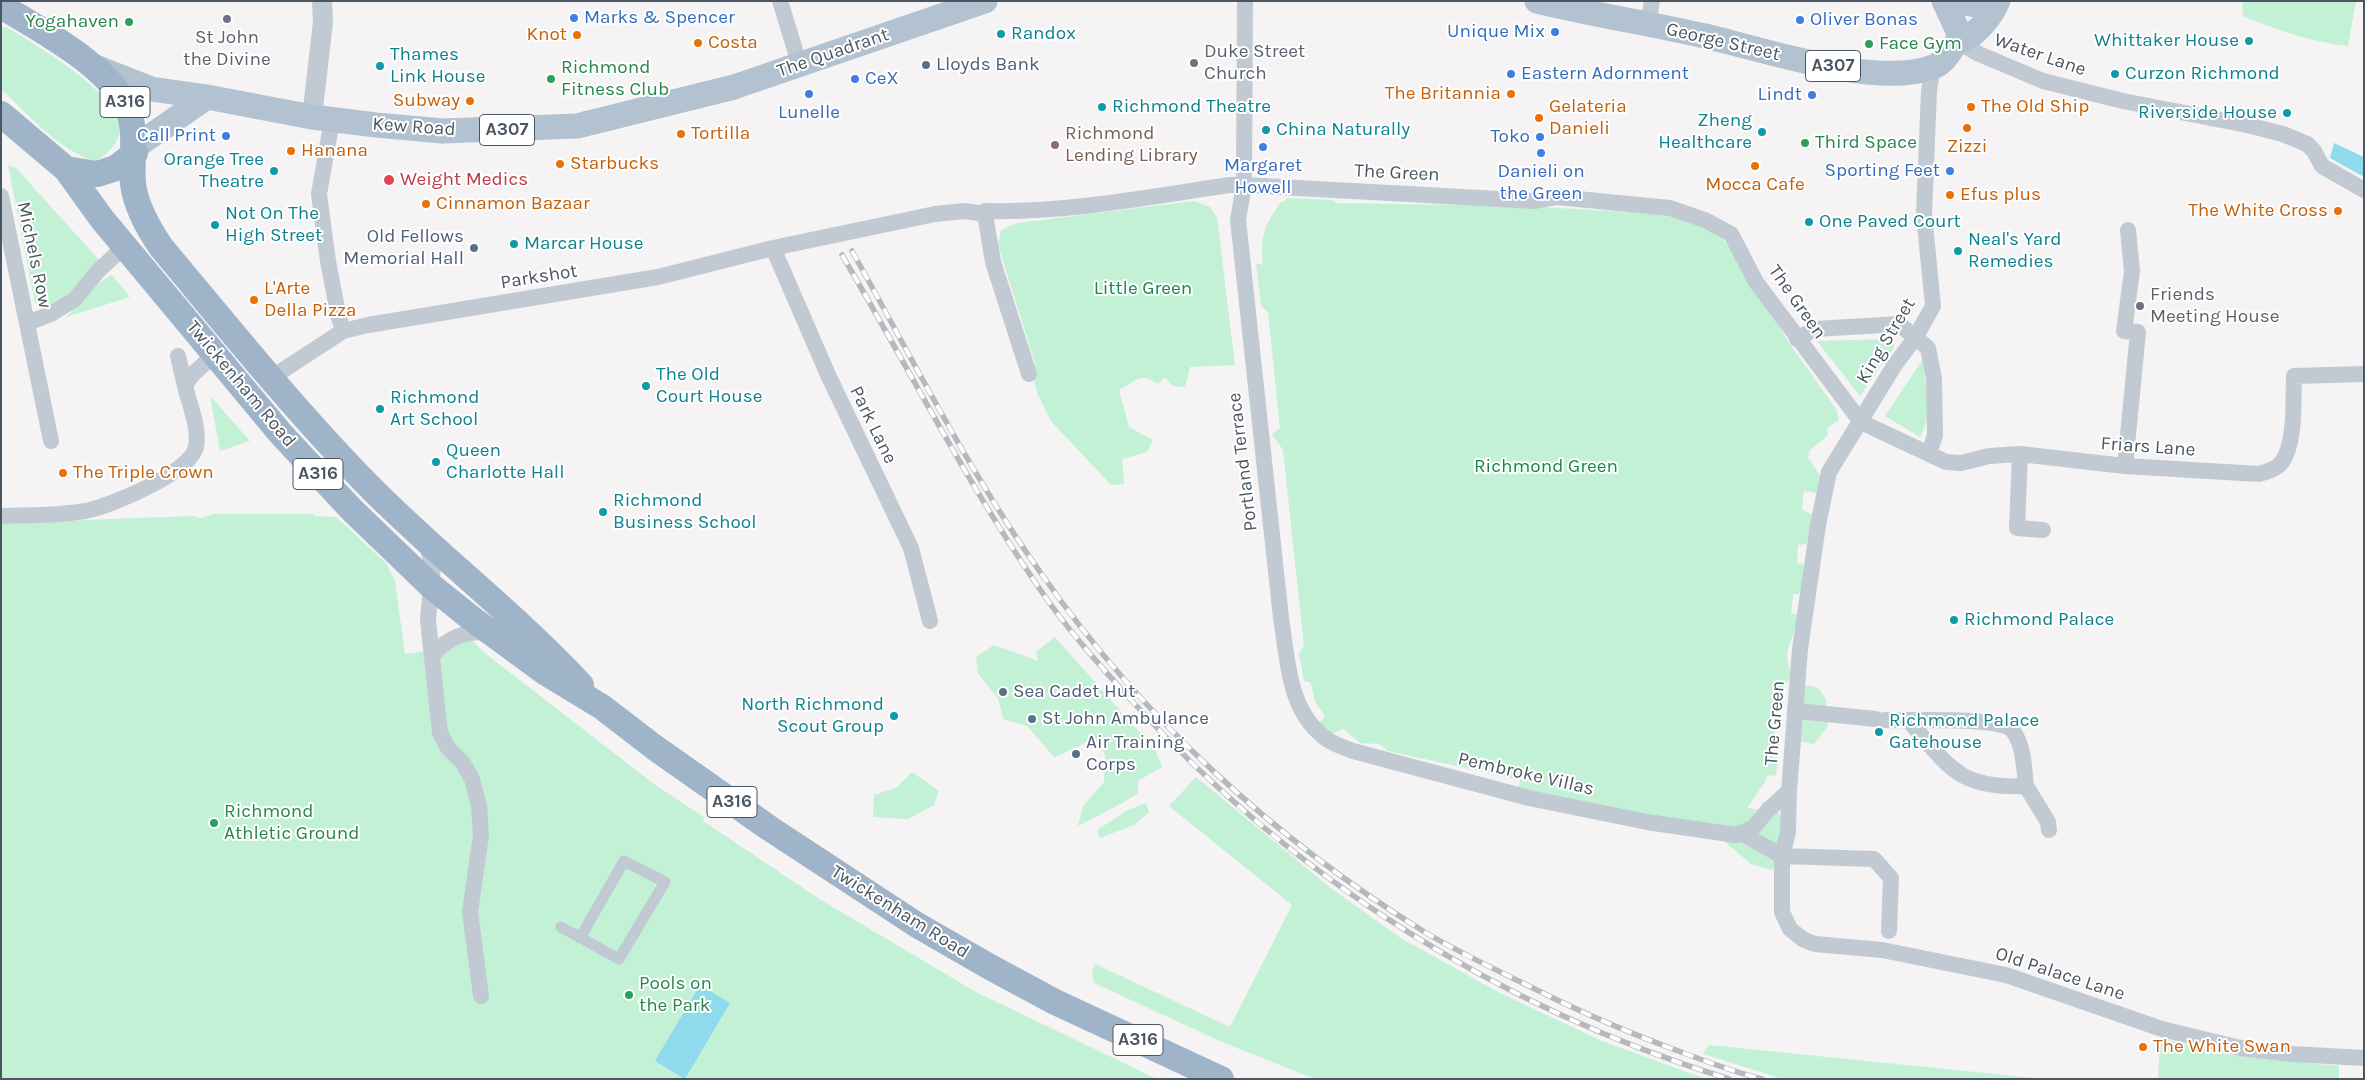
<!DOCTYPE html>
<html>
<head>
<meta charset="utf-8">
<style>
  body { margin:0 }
  #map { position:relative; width:2365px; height:1080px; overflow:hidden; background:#f5f3f3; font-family:Karla,sans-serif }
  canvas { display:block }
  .frame { position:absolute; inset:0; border:2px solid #4a5661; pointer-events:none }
</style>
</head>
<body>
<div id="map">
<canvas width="2365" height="1080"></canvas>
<div class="frame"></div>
</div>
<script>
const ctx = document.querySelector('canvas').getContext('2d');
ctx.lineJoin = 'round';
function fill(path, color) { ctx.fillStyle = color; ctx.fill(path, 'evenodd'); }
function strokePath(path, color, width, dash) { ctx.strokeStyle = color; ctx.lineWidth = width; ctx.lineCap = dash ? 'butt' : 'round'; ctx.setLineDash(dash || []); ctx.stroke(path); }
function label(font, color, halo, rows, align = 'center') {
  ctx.font = font + ' Karla,sans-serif'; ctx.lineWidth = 4; ctx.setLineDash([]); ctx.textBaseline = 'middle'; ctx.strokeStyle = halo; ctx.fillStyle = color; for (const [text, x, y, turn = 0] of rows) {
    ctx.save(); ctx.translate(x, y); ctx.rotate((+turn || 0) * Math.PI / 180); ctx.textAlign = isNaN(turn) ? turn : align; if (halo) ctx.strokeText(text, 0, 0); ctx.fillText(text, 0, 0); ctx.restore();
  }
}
fill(new Path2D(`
  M2242,1H2356L2348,46C2310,42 2277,30 2243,16Z
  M1,27H7C39,49 174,119 95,161C58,150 29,115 1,89Z
  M8,165L16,168L100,261L78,287L52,304L35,303Z
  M1287,198L1332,200L1337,203L1521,206L1667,214L1699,226L1721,237L1747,270L1789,343L1836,409L1839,420L1827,428L1828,435L1809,451L1808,458L1821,477L1816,493L1804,491L1802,509L1812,515L1807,544L1798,545L1797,564L1803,563L1804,579L1799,594H1793L1791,613L1797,615C1797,641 1779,646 1792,675L1782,690L1771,755L1779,760L1776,775L1767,776L1765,782L1747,808L1779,813L1784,833L1786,860L1772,870L1751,864L1724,841L1519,788L1520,780L1388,751L1379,744L1360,743L1343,729L1333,734L1319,724L1325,716L1315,702L1311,683L1304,681L1299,654L1304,646L1283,450L1272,434L1280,428L1268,312L1261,306L1256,264H1263C1260,235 1265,225 1281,202H1284Z
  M1194,201L1210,207L1217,217L1235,365L1190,367L1185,387L1172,386L1165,377L1158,384C1139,371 1136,382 1119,390L1129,427L1153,440L1147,452L1122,459L1124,484L1111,485L1051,421L1037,393L1033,374H1036L1035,363L998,245L1001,230L1017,223Z
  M112,275L130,297L66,317L99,283Z
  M1890,339L1894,342V347L1860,396L1817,341Z
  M1923,359C1924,382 1934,417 1920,437L1885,416Z
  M210,396L250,441L220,451Z
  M214,514H314V516L336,517L386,563L395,581L405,654L448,648L469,637L486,654L654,784L705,818L703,821L821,900L976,992L1157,1079H1V523L193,516L201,518Z
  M1055,637L1156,751L1162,767L1138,781V793L1126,801L1078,826L1083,806L1104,782L1105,754L1093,737L1080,746L1054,757L1027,726L1003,719L998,698L978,674L976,657L994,645L1038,661L1036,652Z
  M1801,684L1818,688L1826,699L1828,726L1814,744L1799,741L1787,730V706Z
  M912,772L939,791L934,805L908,819L873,817L874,795L896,788Z
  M1196,777L1328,886L1402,939L1500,993L1602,1041L1706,1079H1315L1222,1042L1094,983L1092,972L1095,964L1230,1027L1292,905L1169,806Z
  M1146,803L1149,812L1134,825L1100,838L1097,830L1128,810Z
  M2160,1038L2232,1055L2339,1066V1079H2158Z
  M1709,1045L2044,1079H1783L1703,1054Z`), '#c3f1d5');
fill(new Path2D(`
  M2334,143L2364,157V177L2330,158Z
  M700,985L730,1003L685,1079L655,1061Z`), '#90daee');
strokePath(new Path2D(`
  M561,927L619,959L665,882L624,861L580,938`), '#c1cad2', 11);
strokePath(new Path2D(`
  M780,1L799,63
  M1245,1L1244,185L1238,220L1281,618C1288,661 1288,713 1328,740C1336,745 1345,748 1353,751L1529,798L1647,822L1736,835L1753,828L1768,810L1789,791L1800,649L1818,525L1829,472L1894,366L1915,338L1933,306L1924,214L1929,91L1933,67
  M1648,25L1652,1
  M1958,42L1979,54L2043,81L2123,101L2247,125L2283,134L2307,144L2314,151L2322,166L2364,190
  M332,120L319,194L328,261L338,314L343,331
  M1,196L51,441
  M985,214L993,262L1029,374
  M773,248L829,377L911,548L930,621
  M27,323L51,314L75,299L98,271L126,245
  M1797,339L1815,329L1899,324L1928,348L1934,379L1935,435L1929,454
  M178,356L185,386
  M271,378L343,331L368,325L658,277L773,248L935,214L965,211L985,214L986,211C1067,213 1149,197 1229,185H1244L1535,201L1557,197L1670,208L1705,220L1731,234L1756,282L1861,422
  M1861,422L1946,462L1961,463L1989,456L2020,454L2125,466L2259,474C2267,472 2277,469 2282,462C2296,442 2293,400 2294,376L2364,374
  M2020,454L2017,528L2043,530
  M2125,466L2138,332L2124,331L2132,271L2128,230
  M1,516C30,515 62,516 90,510C114,504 190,473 196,447C200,428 189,404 185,386L192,375L216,353
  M426,543L433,567L428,620L440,733L448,748L463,763L472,779L479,806L481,835L470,912L481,996
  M432,656C445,639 469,628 490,634
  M1797,711L1876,719
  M1884,720C1906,721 2001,716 2013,731C2024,746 2024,768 2026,786
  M1909,721C1950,768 1959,789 2026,786L2048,822L2049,830
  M1789,791L1788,832L1782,856L1874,859L1891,878L1889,931
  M1743,834L1782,856V912L1790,929L1804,940L1815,944L1882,950L2006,975L2162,1029L2240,1048L2292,1054L2364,1058`), '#c1cad2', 16);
strokePath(new Path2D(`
  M312,117L323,22L322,1`), '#c1cad2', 20);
strokePath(new Path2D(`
  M1537,1C1591,14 1646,23 1700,35C1761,48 1875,89 1933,67C1945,63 1949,51 1957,43C1961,39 1968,38 1973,34C1983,26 1993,13 1998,1
  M1944,1L1958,31V42
  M1955,1L1976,5L1989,1
  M95,67L151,89L207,97L312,117L376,125L443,131L577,126L734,87L985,1
  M135,147L207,97`), '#b3c2d1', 25);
strokePath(new Path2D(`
  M1,6C41,30 121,72 131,119C136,143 131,162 133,184C136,207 148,228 161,247C227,326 292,407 364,481C433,552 513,612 581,685
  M1,114L66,169L97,174L116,168L135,153
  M66,169L102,219L281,434L351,509L431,586L471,618L546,673L602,707L654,747L769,828L917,925L990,967L1055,1002L1221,1079`), '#9fb4c9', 26);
const rail = new Path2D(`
  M852,251C913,360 970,474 1043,576C1143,719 1275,839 1423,931C1459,953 1499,971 1537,990C1586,1015 1637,1036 1689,1055C1713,1064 1738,1073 1762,1079
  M842,255C911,372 972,494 1051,605C1076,639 1104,670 1132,701C1292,878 1501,1009 1729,1079`);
strokePath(rail, '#b5b8bd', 5.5);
strokePath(rail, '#fff', 4, [11]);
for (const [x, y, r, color] of [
  [574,18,5,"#3f7fe0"],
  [227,19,5,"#6b7280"],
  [1800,20,5,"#3f7fe0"],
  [129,22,5,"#2e9e5b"],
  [1555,32,5,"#3f7fe0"],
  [1001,34,5,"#0f9aa8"],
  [577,35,5,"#e8710a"],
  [2249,41,5,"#0f9aa8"],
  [698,43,5,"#e8710a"],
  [1869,44,5,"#2e9e5b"],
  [1194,63,5,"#6b7280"],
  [926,65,5,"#5c6f8a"],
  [380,66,5,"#0f9aa8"],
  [1511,74,5,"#3f7fe0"],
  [2115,74,5,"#0f9aa8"],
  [551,79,5,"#2e9e5b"],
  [855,79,5,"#3f7fe0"],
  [809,94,5,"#3f7fe0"],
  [1511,94,5,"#e8710a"],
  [1812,95,5,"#3f7fe0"],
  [470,101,5,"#e8710a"],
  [1102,107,5,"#0f9aa8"],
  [1971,107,5,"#e8710a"],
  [2287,113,5,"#0f9aa8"],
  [1539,118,5,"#e8710a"],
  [1967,128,5,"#e8710a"],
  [1266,130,5,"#0f9aa8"],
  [1762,132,5,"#0f9aa8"],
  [681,134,5,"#e8710a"],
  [226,136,5,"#3f7fe0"],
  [1540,137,5,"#3f7fe0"],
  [1805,143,5,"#2e9e5b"],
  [1055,145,5,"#8d6e63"],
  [1263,147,5,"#3f7fe0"],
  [291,151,5,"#e8710a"],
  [1541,153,5,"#3f7fe0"],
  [560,164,5,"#e8710a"],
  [1755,166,5,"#e8710a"],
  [274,171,5,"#0f9aa8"],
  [1950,171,5,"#3f7fe0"],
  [389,180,6,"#e0444e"],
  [1950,195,5,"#e8710a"],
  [426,204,5,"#e8710a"],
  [2338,211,5,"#e8710a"],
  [1809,222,5,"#0f9aa8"],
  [215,225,5,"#0f9aa8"],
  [514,244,5,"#0f9aa8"],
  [474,248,5,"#5c6f8a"],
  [1958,251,5,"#0f9aa8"],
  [254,300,5,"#e8710a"],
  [2140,306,5,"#6b7280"],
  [646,386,5,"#0f9aa8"],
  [380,409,5,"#0f9aa8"],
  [436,462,5,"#0f9aa8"],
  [63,473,5,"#e8710a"],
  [603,512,5,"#0f9aa8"],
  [1954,620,5,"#0f9aa8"],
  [1003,692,5,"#5c6f8a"],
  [894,716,5,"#0f9aa8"],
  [1032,719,5,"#5c6f8a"],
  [1879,732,5,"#0f9aa8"],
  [1076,754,5,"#5c6f8a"],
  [214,823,5,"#2e9e5b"],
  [629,995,5,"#2e9e5b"],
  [2143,1047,5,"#e8710a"]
]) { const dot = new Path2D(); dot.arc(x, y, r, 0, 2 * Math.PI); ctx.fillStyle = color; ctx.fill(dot); strokePath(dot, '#fff', 2); }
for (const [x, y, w] of [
  [1833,66,55],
  [125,102,50],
  [507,130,55],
  [318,474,50],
  [732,802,50],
  [1138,1040,50]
]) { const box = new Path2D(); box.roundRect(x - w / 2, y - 15.5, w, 31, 4); ctx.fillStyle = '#fff'; ctx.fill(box); strokePath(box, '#4a5661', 1); }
label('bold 18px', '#4a5661', null, [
  ["A307",1833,66],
  ["A316",125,102],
  ["A307",507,130],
  ["A316",318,474],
  ["A316",732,802],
  ["A316",1138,1040]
]);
label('19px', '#366cbe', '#fff', [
  ["Marks & Spencer",584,18,"left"],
  ["Oliver Bonas",1810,20,"left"],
  ["Unique Mix",1545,32],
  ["Eastern Adornment",1521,74,"left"],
  ["CeX",865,79,"left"],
  ["Lindt",1802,95],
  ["Lunelle",809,113,"center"],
  ["Call Print",216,136],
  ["Toko",1530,137],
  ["Margaret",1263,166,"center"],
  ["Howell",1263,188,"center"],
  ["Sporting Feet",1940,171],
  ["Danieli on",1541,172,"center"],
  ["the Green",1541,194,"center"]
], 'right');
label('19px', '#27864d', '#fff', [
  ["Yogahaven",119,22,"right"],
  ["Face Gym",1879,44],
  ["Richmond",561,68],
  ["Fitness Club",561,90],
  ["Third Space",1815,143],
  ["Richmond",224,812],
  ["Athletic Ground",224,834],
  ["Pools on",639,984],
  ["the Park",639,1006]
], 'left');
label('19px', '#0d838f', '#fff', [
  ["Randox",1011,34],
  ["Whittaker House",2239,41,"right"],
  ["Thames",390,55],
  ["Link House",390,77],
  ["Curzon Richmond",2125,74],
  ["Richmond Theatre",1112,107],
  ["Riverside House",2277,113,"right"],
  ["Zheng",1752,121,"right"],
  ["Healthcare",1752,143,"right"],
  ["China Naturally",1276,130],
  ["Orange Tree",264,160,"right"],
  ["Theatre",264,182,"right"],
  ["Not On The",225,214],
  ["High Street",225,236],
  ["One Paved Court",1819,222],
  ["Neal's Yard",1968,240],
  ["Remedies",1968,262],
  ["Marcar House",524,244],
  ["The Old",656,375],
  ["Court House",656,397],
  ["Richmond",390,398],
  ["Art School",390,420],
  ["Queen",446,451],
  ["Charlotte Hall",446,473],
  ["Richmond",613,501],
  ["Business School",613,523],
  ["Richmond Palace",1964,620],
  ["North Richmond",884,705,"right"],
  ["Scout Group",884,727,"right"],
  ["Richmond Palace",1889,721],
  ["Gatehouse",1889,743]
], 'left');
label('19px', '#c56008', '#fff', [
  ["Knot",567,35,"right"],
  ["Costa",708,43],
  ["The Britannia",1501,94,"right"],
  ["Subway",460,101,"right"],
  ["Gelateria",1549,107],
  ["Danieli",1549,129],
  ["The Old Ship",1981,107],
  ["Tortilla",691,134],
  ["Zizzi",1967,147,"center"],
  ["Hanana",301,151],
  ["Starbucks",570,164],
  ["Mocca Cafe",1755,185,"center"],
  ["Efus plus",1960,195],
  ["Cinnamon Bazaar",436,204],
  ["The White Cross",2328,211,"right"],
  ["L'Arte",264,289],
  ["Della Pizza",264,311],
  ["The Triple Crown",73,473],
  ["The White Swan",2153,1047]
], 'left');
label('19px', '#5b616d', '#fff', [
  ["St John",227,38,"center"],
  ["the Divine",227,60,"center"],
  ["Duke Street",1204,52],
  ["Church",1204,74],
  ["Friends",2150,295],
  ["Meeting House",2150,317]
], 'left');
label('19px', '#4a5661', '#fff', [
  ["George Street",1723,42,13],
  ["The Quadrant",833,53,-19],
  ["Water Lane",2040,55,19],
  ["Kew Road",414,127,4],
  ["The Green",1397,173,3],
  ["Michels Row",34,255,78],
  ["Parkshot",539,277,-9],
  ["The Green",1797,302,55],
  ["King Street",1886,341,-59],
  ["Twickenham Road",241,384,50],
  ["Park Lane",873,425,64],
  ["Friars Lane",2148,447,4],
  ["Portland Terrace",1243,462,-97],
  ["The Green",1775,723,-85],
  ["Pembroke Villas",1526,774,13],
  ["Twickenham Road",900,912,32],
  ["Old Palace Lane",2060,974,18]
]);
label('19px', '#4e5e75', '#fff', [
  ["Lloyds Bank",936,65],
  ["Old Fellows",464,237,"right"],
  ["Memorial Hall",464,259,"right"],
  ["Sea Cadet Hut",1013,692],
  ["St John Ambulance",1042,719],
  ["Air Training",1086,743],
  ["Corps",1086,765]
], 'left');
label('19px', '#785e54', '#fff', [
  ["Richmond",1065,134],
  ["Lending Library",1065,156]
], 'left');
label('19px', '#be3a42', '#fff', [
  ["Weight Medics",400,180]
], 'left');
label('19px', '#17864f', '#fff', [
  ["Little Green",1143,289],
  ["Richmond Green",1546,467]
]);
</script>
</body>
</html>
